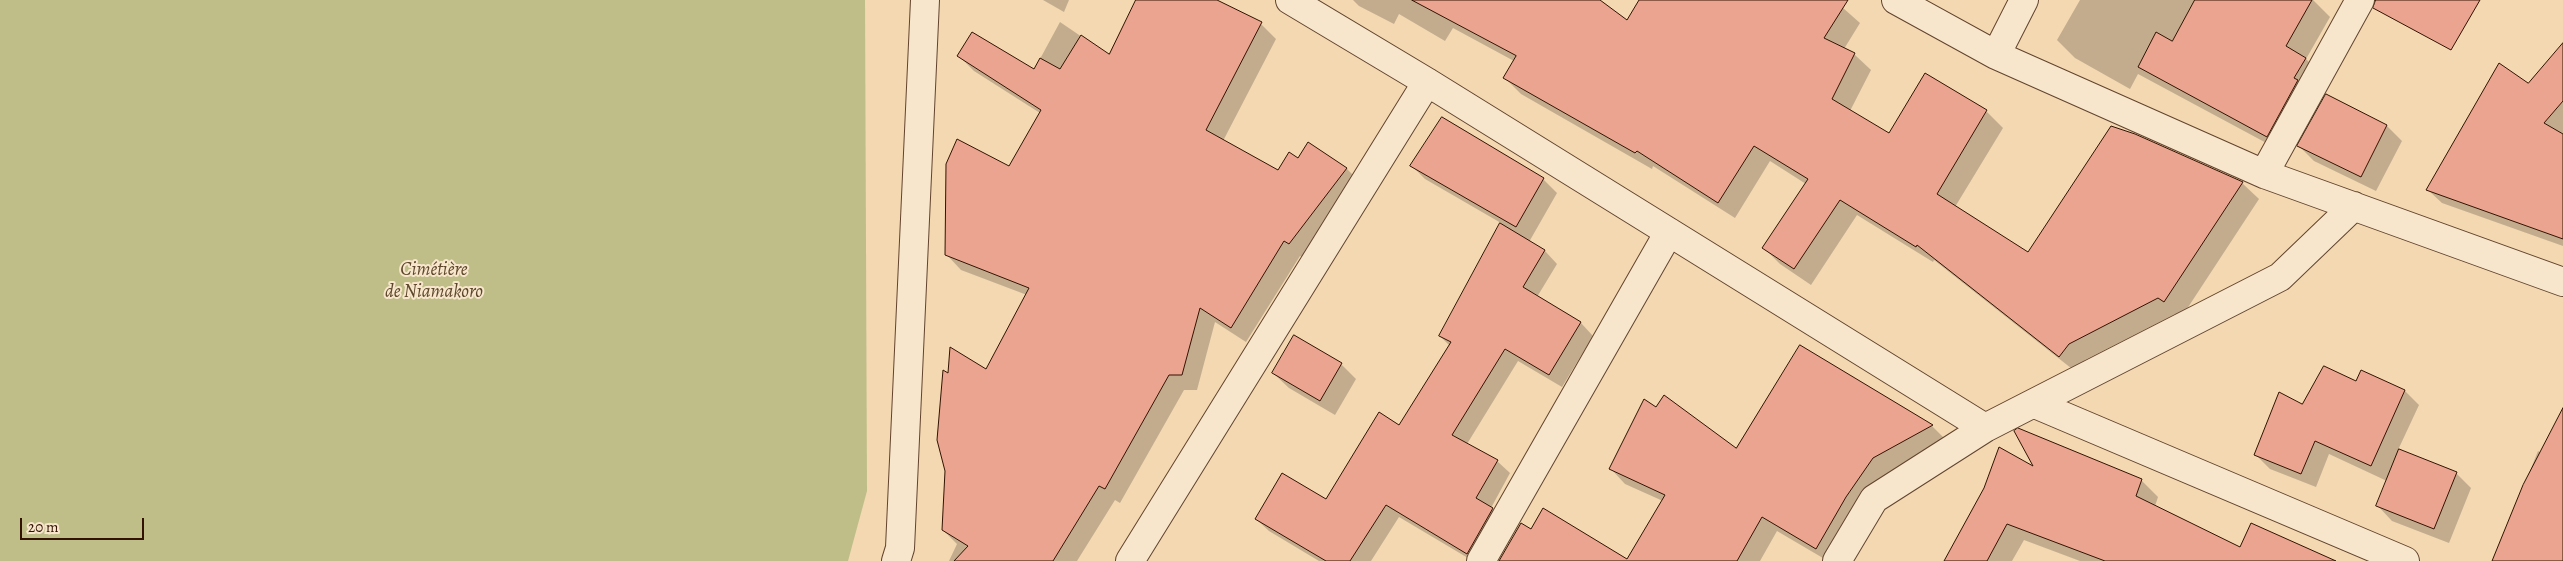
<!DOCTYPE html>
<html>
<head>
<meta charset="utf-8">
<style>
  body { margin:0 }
  #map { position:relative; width:2563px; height:561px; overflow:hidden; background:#f3d8b1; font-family:Alegreya,serif }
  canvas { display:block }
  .scale { position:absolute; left:20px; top:518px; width:124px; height:22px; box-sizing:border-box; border:2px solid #321302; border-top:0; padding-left:6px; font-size:15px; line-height:18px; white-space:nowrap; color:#321302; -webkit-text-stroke:4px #f7e6cc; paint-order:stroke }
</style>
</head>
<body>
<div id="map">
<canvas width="2563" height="561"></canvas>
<div class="scale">20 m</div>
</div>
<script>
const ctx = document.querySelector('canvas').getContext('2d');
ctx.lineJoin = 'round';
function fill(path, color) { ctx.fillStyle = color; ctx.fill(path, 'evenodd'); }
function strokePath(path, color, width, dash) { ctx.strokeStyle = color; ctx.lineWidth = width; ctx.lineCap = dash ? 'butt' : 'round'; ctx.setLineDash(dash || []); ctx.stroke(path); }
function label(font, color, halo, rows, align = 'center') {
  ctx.font = font + ' Alegreya,serif'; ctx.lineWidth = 4; ctx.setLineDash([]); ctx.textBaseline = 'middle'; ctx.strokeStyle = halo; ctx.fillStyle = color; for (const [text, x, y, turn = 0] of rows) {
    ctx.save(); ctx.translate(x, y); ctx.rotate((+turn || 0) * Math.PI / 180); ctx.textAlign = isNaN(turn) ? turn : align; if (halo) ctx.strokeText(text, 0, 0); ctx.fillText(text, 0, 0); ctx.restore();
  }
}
fill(new Path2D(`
  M0,0H865L867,491L848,561H0Z`), '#bfbe88');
fill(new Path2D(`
  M1043,0H1069L1064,12Z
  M1138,0H1210L1261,24L1276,39L1223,141L1279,172L1298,160L1347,169L1362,184L1305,259L1300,256L1246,342L1215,322L1197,390H1184L1120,503L1115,500L1077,561H949L957,544L943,530L949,375L986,371L1027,295L961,270L946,254L1009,168L1040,113L974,71L959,56L1034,70L1060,22L1110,56Z
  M1353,0H1598L1627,22L1641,0H1834L1860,23L1844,49L1854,54L1871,70L1850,111L1890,135L1926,75L1986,111L2003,128L1955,207L2028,254L2242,183L2259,199L2181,318L2175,314L2085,360L2076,372L1934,260L1933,262L1857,215L1811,285L1780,264L1764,248L1806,184L1770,161L1735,218L1653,166L1652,169L1521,94L1505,78L1514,61L1453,28L1445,41L1399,14L1394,24L1359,6Z
  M2080,0H2313L2330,17L2306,59L2323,76L2285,153L2138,74L2130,89L2075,58L2057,40Z
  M2563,58V246L2442,203L2428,190L2528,84Z
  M2387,126L2402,141L2376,191L2314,161L2299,146Z
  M1412,166L1543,179L1557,193L1529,242L1545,251L1557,264L1537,297L1581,323L1593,336L1562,387L1518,361L1467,444L1497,461L1510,473L1491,508L1505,521L1473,561L1399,517L1371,561H1319L1269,531L1256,519L1326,500L1400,427L1450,346L1440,336L1501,223L1425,179Z
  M1800,347L1932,426L1946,440L1888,473L1828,561L1777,531L1760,561H1530L1628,560L1663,501L1625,484L1611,469L1737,450Z
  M1341,364L1356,379L1335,415L1289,388L1273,373Z
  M2361,371L2405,391L2419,405L2398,450L2456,473L2471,488L2449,543L2392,521L2377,505L2387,481L2329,454L2316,487L2270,469L2256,455L2302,406L2356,382Z
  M2563,426V561H2502L2496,555L2538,451L2541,453Z
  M2036,469L2141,480L2158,497L2155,506L2241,548L2333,561H2080L2024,540L2012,561H1945Z`), '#0003');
const building = new Path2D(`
  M1136,0H1217L1262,22L1206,130L1278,170L1289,152L1298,158L1308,142L1347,168L1289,244L1284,241L1231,328L1200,308L1182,375H1169L1105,489L1099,486L1053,561H954L968,546L942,530L945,471L937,440L943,370L948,373L950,347L986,369L1029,288L945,255L946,164L957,139L1009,166L1041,110L957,56L972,32L1034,69L1040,58L1060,69L1081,35L1109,54Z
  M1412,0H1600L1627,20L1639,0H1848L1824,38L1855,53L1832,99L1889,133L1925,73L1987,110L1937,194L2028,252L2111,126L2135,134L2243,182L2164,302L2158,298L2069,344L2059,357L1917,245L1916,247L1840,200L1794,269L1762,248L1808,179L1754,146L1718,203L1637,151L1635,153L1503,78L1516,56Z
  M2195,0H2312L2286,46L2306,58L2294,78L2298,80L2267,137L2138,67L2156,32L2172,41Z
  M2376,0H2480L2451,50L2373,8Z
  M2563,43V101L2544,123L2563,134V239L2426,190L2499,63L2528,83Z
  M2326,94L2387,125L2361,177L2297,146Z
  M1442,117L1544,178L1516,227L1410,166Z
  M1500,223L1545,250L1523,287L1581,322L1549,375L1505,349L1452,435L1498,460L1476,498L1493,508L1467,554L1386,505L1350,561H1326L1255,519L1282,473L1326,499L1379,412L1399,425L1451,342L1439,336Z
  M1294,335L1342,363L1320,401L1272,373Z
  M1800,345L1933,425L1873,458L1846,497L1816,549L1762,517L1737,561H1499L1521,523L1531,529L1543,508L1627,559L1665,495L1609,469L1644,399L1656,407L1664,395L1736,448Z
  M2324,366L2356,381L2361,370L2405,390L2371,466L2315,441L2301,474L2254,455L2279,392L2302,404Z
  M2563,408V561H2492L2523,485Z
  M2018,428L2142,479L2136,496L2240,547L2251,523L2336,561H2105L2007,524L1987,561H1944L1984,488L1999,447L2033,466L2014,431Z
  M2399,449L2457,472L2434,529L2376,506Z`);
fill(building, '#eaa48f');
strokePath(building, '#321302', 1);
const street = new Path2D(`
  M1290,0L1427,82L1985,428
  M1896,0L1996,55L2264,174L2563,282
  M1996,55L2024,0
  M2264,174L2360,0
  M2035,404L2405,561
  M896,561L900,548L925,0
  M1130,561L1427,82
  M1481,561L1669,232
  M1837,561L1874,499L1985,428L2280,277L2354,206`);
strokePath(street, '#62442e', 30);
strokePath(street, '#f7e6cc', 28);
label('italic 19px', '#5c462a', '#f7e6cc', [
  ["Cimétière",434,270],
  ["de Niamakoro",434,292]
]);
</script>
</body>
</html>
